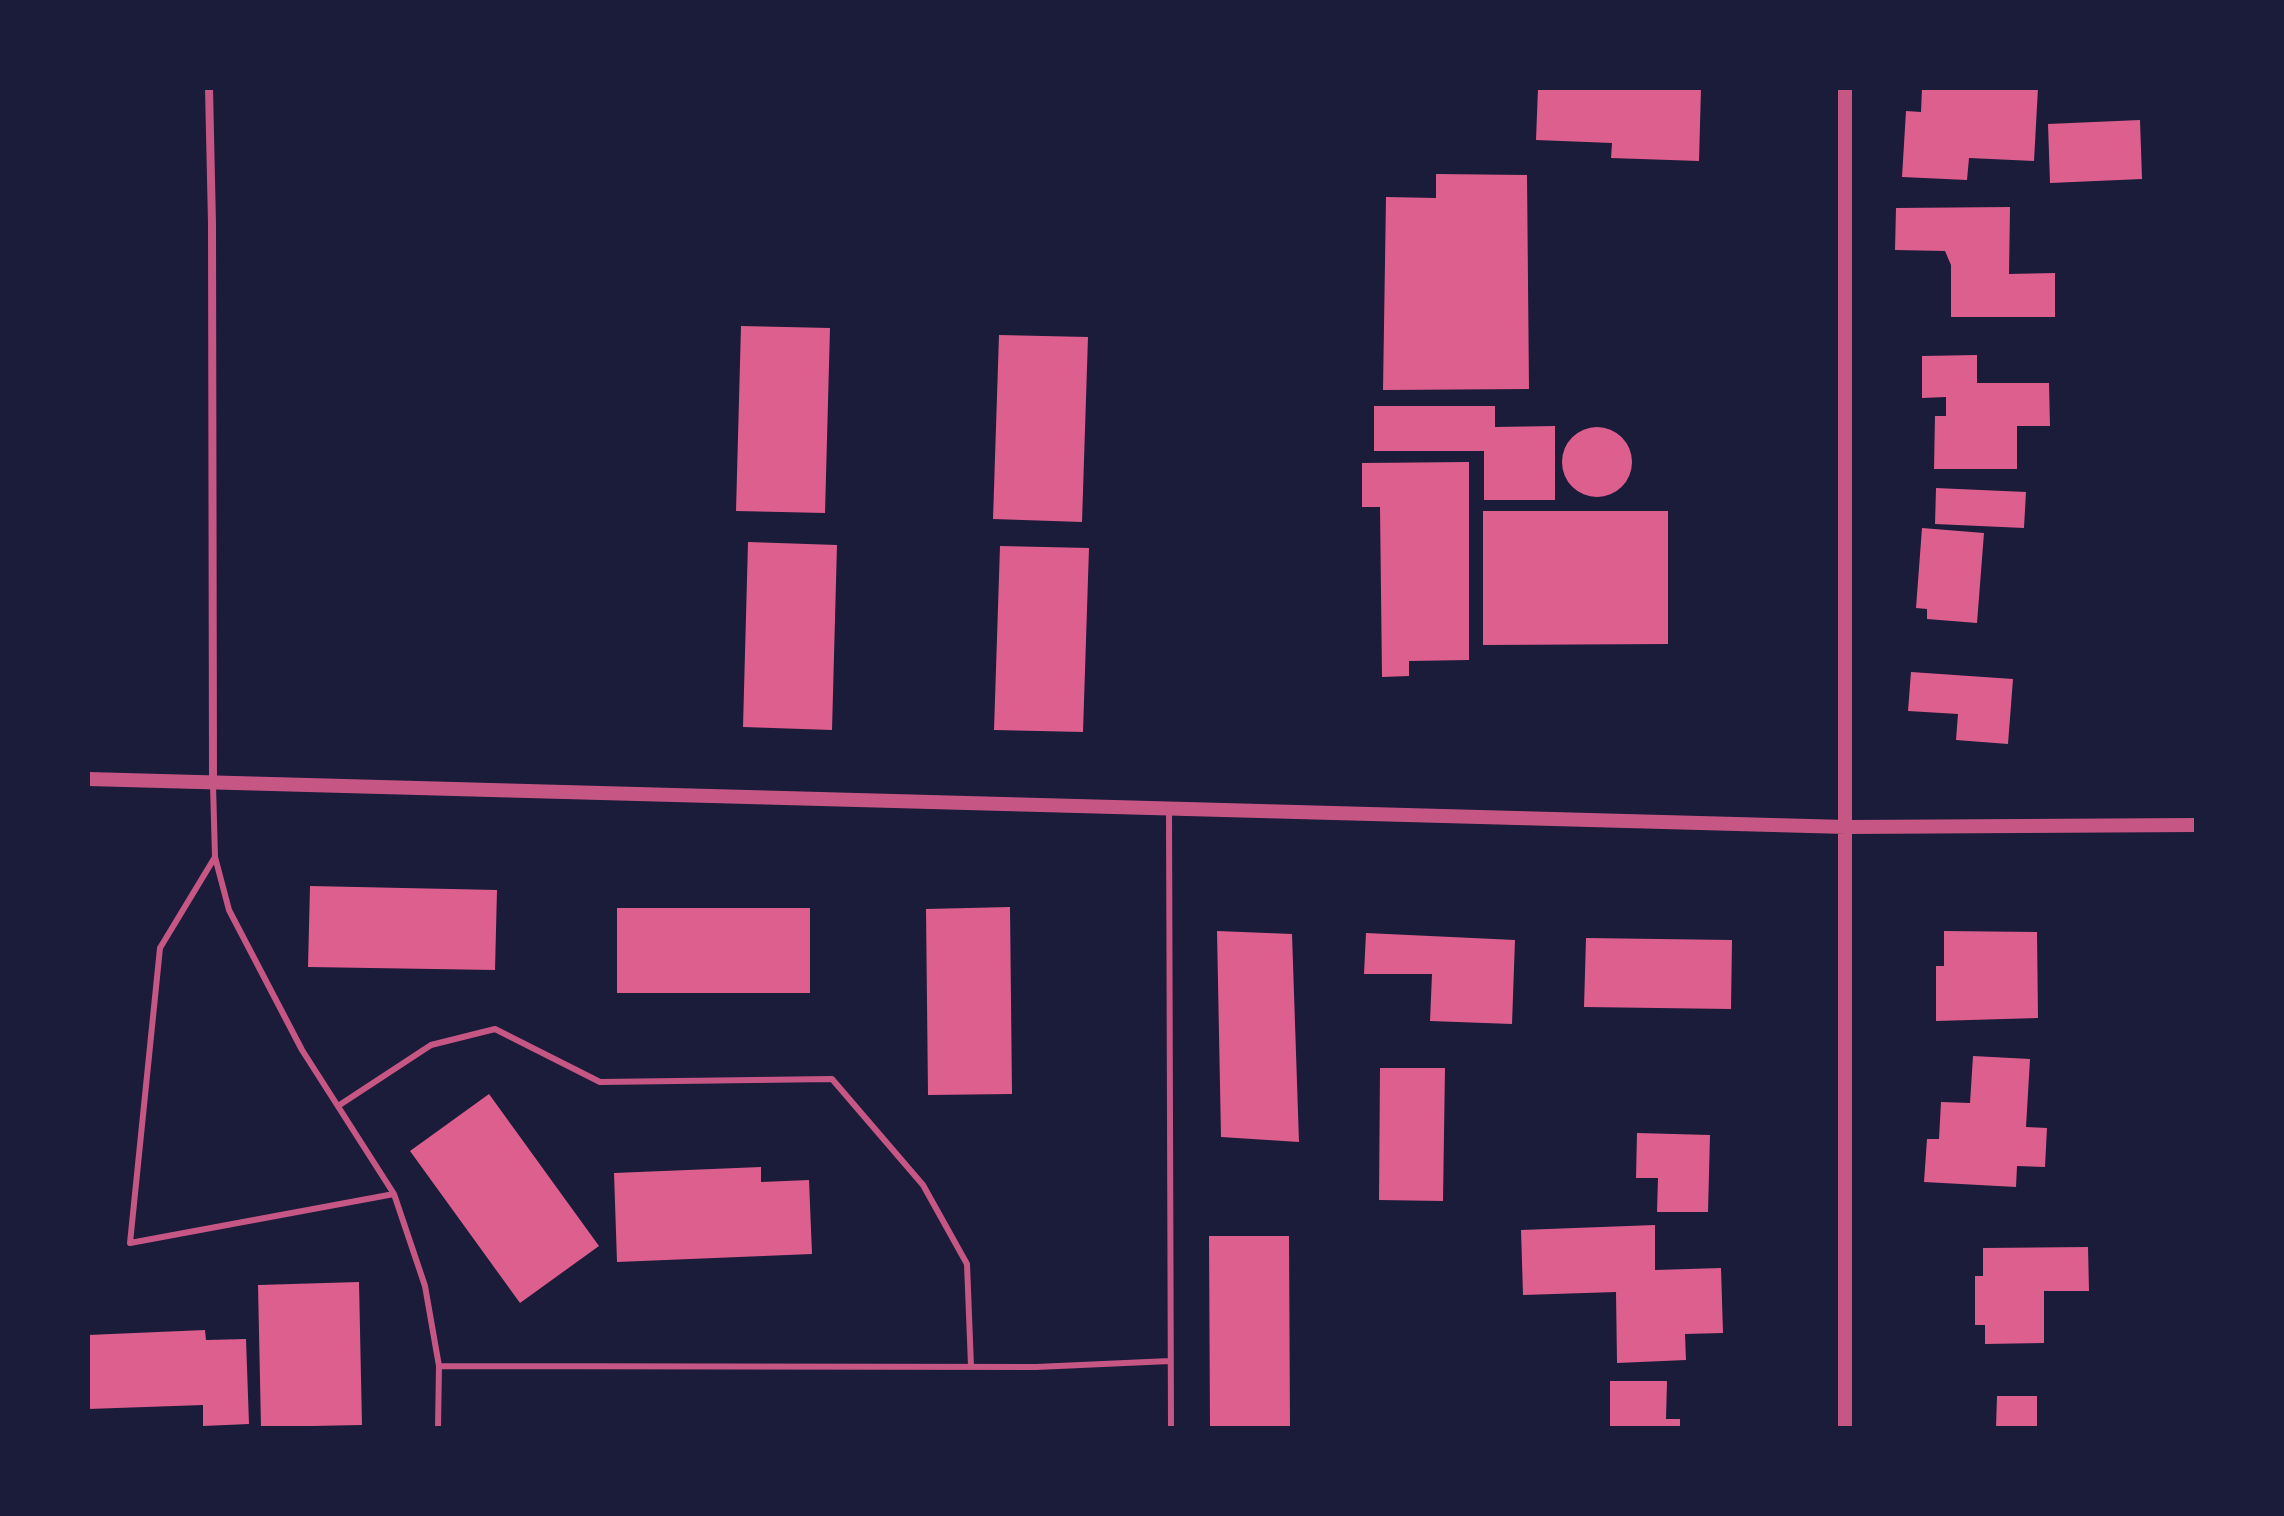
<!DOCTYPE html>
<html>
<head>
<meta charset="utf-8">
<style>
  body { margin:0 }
  #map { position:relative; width:2284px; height:1516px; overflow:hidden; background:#1b1b3a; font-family:Literata,serif }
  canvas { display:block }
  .frame { position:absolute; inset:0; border:90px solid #1b1b3a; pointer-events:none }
</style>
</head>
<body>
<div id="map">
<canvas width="2284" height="1516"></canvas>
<div class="frame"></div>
</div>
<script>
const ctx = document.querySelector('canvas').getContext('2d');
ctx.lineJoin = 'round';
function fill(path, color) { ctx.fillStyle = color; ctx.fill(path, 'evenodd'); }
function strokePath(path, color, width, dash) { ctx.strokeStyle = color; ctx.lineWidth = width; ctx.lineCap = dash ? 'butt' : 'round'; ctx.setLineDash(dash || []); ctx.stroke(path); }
fill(new Path2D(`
  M1538,88H1701L1699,161L1611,158L1612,143L1536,140Z
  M1922,88H2038L2034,161L1969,158L1967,180L1902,177L1906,111L1921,112Z
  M2140,120L2142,179L2050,183L2048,124Z
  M1436,174L1527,175L1529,389L1383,390L1386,197L1436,198Z
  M2010,207L2009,274L2055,273V317H1951V265L1945,251L1895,250L1896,208Z
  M741,326L830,328L825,513L736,511Z
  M999,335L1088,337L1082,522L993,519Z
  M1977,355V383H2049L2050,426H2017V469H1934L1935,416H1946V397L1922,398V356Z
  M1374,406H1495V427L1555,426V500H1484V451H1374Z
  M1562 462a35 35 0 1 1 70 0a35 35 0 1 1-70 0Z
  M1469,462V660L1409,661V676L1382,677L1380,507H1362V463Z
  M1936,488L2026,492L2024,528L1935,524Z
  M1483,511H1668V644L1483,645Z
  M1922,528L1984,533L1977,623L1927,619V609L1916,608Z
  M748,542L837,545L832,730L743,727Z
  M1000,546L1089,548L1083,732L994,730Z
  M1911,672L2013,679L2008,744L1956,740L1958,714L1908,711Z
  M310,886L497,890L495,970L308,967Z
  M1010,907L1012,1094L928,1095L926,909Z
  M617,908H810V993H617Z
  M1217,931L1292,934L1299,1142L1221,1137Z
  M1944,931L2037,932L2038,1018L1936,1021V966H1944Z
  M1366,933L1515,940L1512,1024L1430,1021L1432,974H1364Z
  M1586,938L1732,940L1731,1009L1584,1007Z
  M1973,1056L2030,1059L2026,1127L2047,1128L2045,1167L2017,1166L2016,1187L1924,1182L1927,1139H1939L1941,1102L1970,1103Z
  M1380,1068H1445L1443,1201L1379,1200Z
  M489,1094L599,1246L520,1303L410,1151Z
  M1637,1133L1710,1135L1708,1212H1657L1658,1178H1636Z
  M761,1167V1182L809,1180L812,1254L617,1262L614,1173Z
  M1655,1225V1270L1721,1268L1723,1333L1685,1334L1686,1360L1617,1363L1616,1292L1523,1295L1521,1230Z
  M1209,1236H1289L1290,1428H1210Z
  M2088,1247L2089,1291H2044V1343L1985,1344V1325H1975V1276H1983V1248Z
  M359,1282L362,1425L261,1427L258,1285Z
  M205,1330L206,1340L246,1339L249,1424L203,1426V1405L88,1409V1335Z
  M1610,1381H1667L1666,1419H1680V1428H1610Z
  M1997,1396H2037V1428H1996Z`), '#dd5f8e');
strokePath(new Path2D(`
  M213,785L215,857L229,910L302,1050L394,1194L425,1286L439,1366L438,1428
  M1169,809L1171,1428
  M215,857L160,948L130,1243L394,1194
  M338,1106L431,1045L495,1029L600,1082L832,1079L923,1185L967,1264L971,1366
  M439,1366L1036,1367L1170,1361`), '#c65784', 6);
strokePath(new Path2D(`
  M209,88L212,224L213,782`), '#c65784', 8);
strokePath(new Path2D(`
  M88,779L1846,827L2196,825
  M1845,1428V88`), '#c65784', 14);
</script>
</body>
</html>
